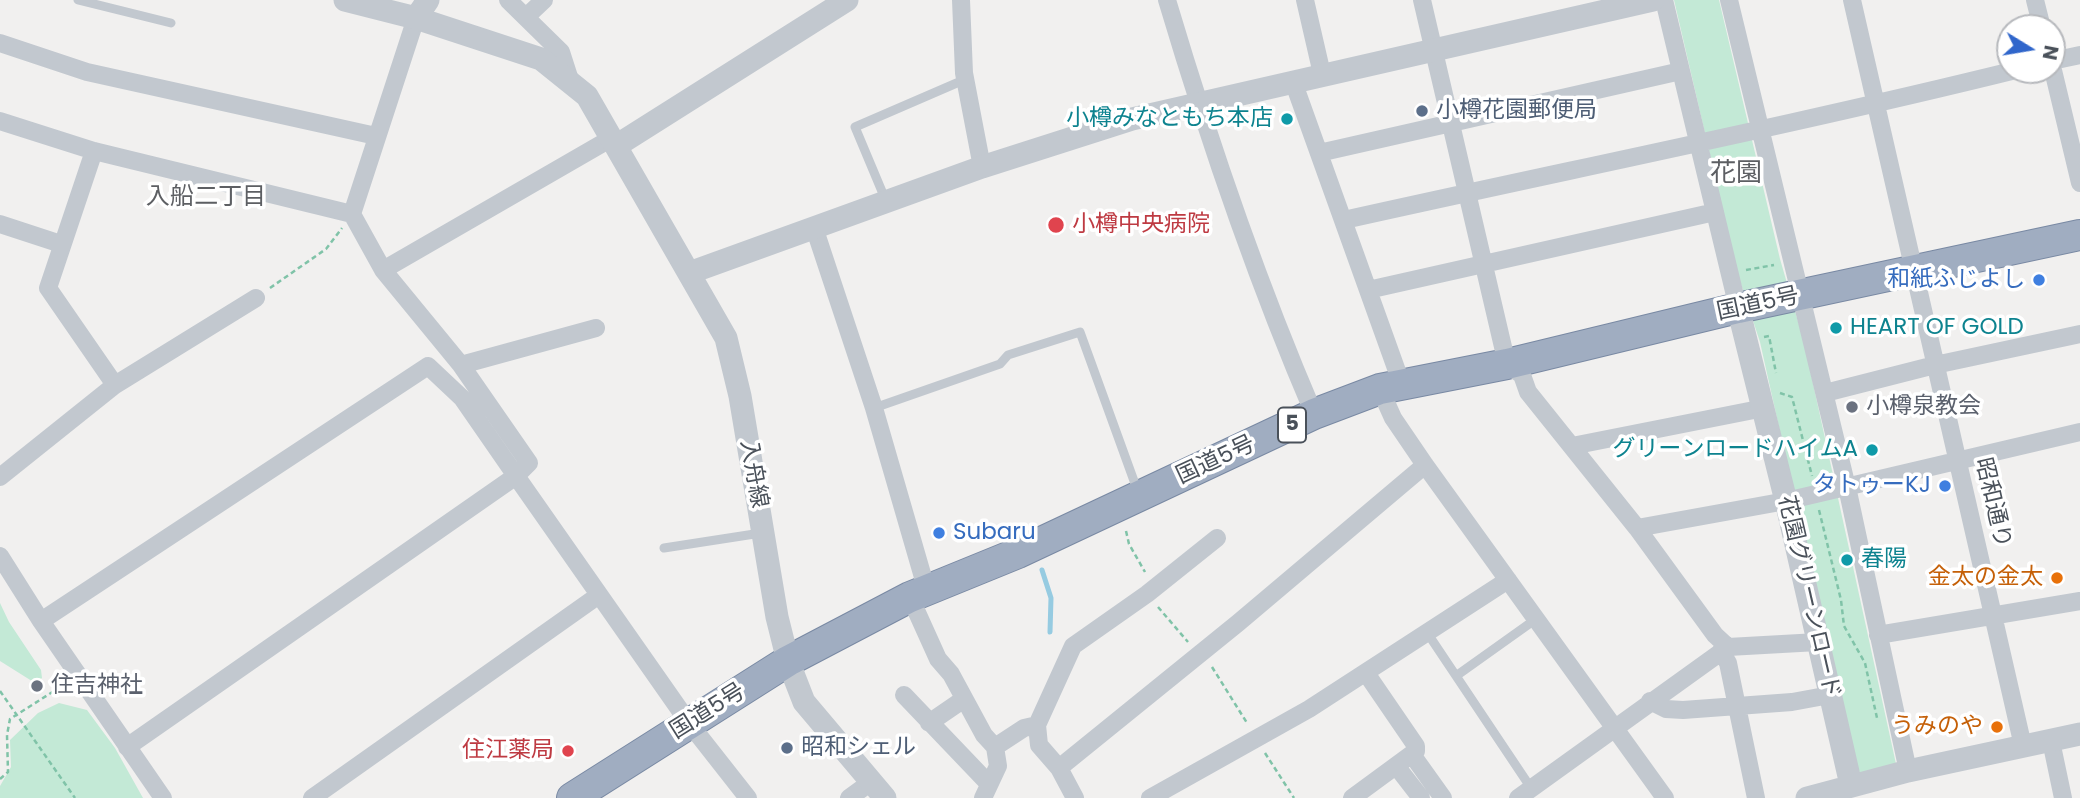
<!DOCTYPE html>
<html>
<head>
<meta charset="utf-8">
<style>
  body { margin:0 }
  #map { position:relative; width:2080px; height:798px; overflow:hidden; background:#f1f0ef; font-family:Poppins,sans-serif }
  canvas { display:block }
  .north { position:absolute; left:1996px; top:14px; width:70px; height:70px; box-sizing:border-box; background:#fff; border:2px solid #b7b9bd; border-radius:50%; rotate:101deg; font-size:19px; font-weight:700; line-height:28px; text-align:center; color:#4a515a }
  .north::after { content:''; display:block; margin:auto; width:24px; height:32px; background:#3066cb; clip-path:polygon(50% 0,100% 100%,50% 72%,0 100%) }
</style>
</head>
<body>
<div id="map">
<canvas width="2080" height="798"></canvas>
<div class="north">N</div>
</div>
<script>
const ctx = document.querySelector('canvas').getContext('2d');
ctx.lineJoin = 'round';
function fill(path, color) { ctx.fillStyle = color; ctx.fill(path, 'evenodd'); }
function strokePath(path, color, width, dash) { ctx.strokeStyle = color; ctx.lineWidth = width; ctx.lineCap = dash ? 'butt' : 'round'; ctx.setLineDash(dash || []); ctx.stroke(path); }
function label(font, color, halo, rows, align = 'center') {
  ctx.font = font + ' Poppins,"Noto Sans JP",sans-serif'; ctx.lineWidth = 7; ctx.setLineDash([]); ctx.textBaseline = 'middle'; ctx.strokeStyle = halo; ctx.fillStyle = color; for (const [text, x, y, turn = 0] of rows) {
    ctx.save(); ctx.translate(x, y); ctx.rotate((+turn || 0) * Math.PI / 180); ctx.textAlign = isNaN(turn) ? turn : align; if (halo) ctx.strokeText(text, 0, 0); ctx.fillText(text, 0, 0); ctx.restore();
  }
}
fill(new Path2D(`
  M1674,0H1719L1780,259L1804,342L1896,764L1861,773L1855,768L1760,342L1738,275Z
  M0,603L9,622L41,670L42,678L35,683L0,661Z
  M59,703L87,710L115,748L143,798H0V786L11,767L10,740L38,713Z`), '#c3e9d6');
strokePath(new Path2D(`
  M1042,570L1051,598L1050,632`), '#96cbe1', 5);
const trunk = new Path2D(`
  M572,798L788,661L910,597L1018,553L1314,414L1380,389L1507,364L1738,308L2080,235`);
strokePath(trunk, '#7989a3', 32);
strokePath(new Path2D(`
  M1746,270L1774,265
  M270,288L326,249L342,228
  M1764,337L1769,336L1776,373
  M1780,393L1792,397L1812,476
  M1819,510L1841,600L1844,626L1865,663L1877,718
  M1126,531L1129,544L1145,572
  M1158,607L1188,642
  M1212,667L1247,723
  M0,691L75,798
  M1265,753L1294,798
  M0,779L8,772L7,735L10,719L65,684`), '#80c3a8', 2.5, [5, 3.5]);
strokePath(new Path2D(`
  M78,0L171,23
  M886,201L855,127L966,79
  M874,408L1000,364L1008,355L1080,332L1138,492
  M664,548L761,533
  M1428,634L1531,788
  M1456,676L1536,619`), '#c2c8cf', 9);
strokePath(new Path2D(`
  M508,0L561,52L570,80
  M961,0L964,73L982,167
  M1167,0C1209,141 1256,279 1314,414
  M1305,0L1322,74
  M1422,0L1507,364L1522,375L1528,392L1637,528L1715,635L1728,647
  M1664,0L1738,308
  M1729,0L1847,487L1908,771
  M1852,0L2023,746
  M2035,0L2042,28
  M526,17L544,0
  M416,18L352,214L383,270L461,365L529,463L516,476L689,723L748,798
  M0,43L87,72L376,136
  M2052,61L2080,55
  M2052,66L2080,183
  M1293,81L1402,385
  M0,121L94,151L352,214
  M94,151L48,288L115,385
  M1319,153L1681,71
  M1344,220C1568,170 1793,125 2016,70
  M0,224L61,244
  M815,230L874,408L927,591
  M383,270L610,139
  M1368,290L1715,212
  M461,365L596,328
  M1380,389L1393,418L1425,465L1665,798
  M1825,393L1935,365L2080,334
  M1572,446L1764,408
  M0,477L115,385L256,298
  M1637,528L1786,501L2080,432
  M0,556L41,621L163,798
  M910,597L938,659L951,674L984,735L995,747L998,766L983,798
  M41,621L428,366L462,398L516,476L127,747
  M1878,635L2080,601
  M1721,651L1728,663L1756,798
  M904,695L989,784
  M1650,701L1666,709L1683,710L1792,702L1830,695
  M929,723L964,699
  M2051,741L2063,798
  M995,747L1024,728L1037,725
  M1413,756L1443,798
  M1397,767L1421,798
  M1059,768L1039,745L1037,725L1073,646L1147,594L1217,538
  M312,798L599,595
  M849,798L871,782
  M1075,798L1059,768L1238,623L1425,465
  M1150,798L1309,709L1508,580
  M1352,798L1416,751V746L1366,673
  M1518,798L1728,647L1818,642`), '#c2c8cf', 18);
strokePath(new Path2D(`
  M345,0L416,18L541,59L587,96L726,338L740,396L777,617L788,661L804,702L885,798
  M416,18L428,0
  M616,146L847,0
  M689,273L982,167L1132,119L1653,0
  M1738,308L1786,501L1851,785
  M1807,798L1908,771L2080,734`), '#c2c8cf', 23);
strokePath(trunk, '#a0adc1', 30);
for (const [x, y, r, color] of [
  [1422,111,7,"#5c6f8a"],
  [1287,119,7,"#0f9aa8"],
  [1056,225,9,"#e0444e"],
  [2039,280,7,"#3f7fe0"],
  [1836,328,7,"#0f9aa8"],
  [1852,407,7,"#6b7280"],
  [1872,450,7,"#0f9aa8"],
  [1945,486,7,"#3f7fe0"],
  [939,533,7,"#3f7fe0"],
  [1847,560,7,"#0f9aa8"],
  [2057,578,7,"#e8710a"],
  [37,686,7,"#6b7280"],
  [1997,727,7,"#e8710a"],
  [787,748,7,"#5c6f8a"],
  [568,751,7,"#e0444e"]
]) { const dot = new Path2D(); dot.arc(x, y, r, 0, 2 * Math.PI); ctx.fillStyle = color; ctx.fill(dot); strokePath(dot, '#fff', 2.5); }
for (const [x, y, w] of [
  [1292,425,28]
]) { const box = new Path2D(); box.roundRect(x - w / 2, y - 17.5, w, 35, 5); ctx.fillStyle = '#fff'; ctx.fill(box); strokePath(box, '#4a515a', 2); }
label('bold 21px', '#4a515a', null, [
  ["5",1292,425]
]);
label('23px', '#4e5e75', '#fff', [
  ["小樽花園郵便局",1436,111],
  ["昭和シェル",801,748]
], 'left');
label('23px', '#0d838f', '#fff', [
  ["小樽みなともち本店",1273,119],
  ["HEART OF GOLD",1850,328,"left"],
  ["グリーンロードハイムA",1858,450],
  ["春陽",1861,560,"left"]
], 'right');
label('23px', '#be3a42', '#fff', [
  ["小樽中央病院",1072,225],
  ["住江薬局",554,751,"right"]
], 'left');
label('23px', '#366cbe', '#fff', [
  ["和紙ふじよし",2025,280],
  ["タトゥーKJ",1931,486],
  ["Subaru",953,533,"left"]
], 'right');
label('23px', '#4a515a', '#fff', [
  ["国道5号",1758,305,-12],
  ["国道5号",1216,461,-25],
  ["入舟線",753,474,80],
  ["昭和通り",1992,503,77],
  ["花園グリーンロード",1808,597,77],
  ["国道5号",708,712,-32]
]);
label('23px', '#5b616d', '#fff', [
  ["小樽泉教会",1866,407],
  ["住吉神社",51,686]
], 'left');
label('23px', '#c56008', '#fff', [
  ["金太の金太",2043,578],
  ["うみのや",1983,727]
], 'right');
label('24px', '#5d5f63', '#fff', [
  ["入船二丁目",206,198]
]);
label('26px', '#5d5f63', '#fff', [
  ["花園",1736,174]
]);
</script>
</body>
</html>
